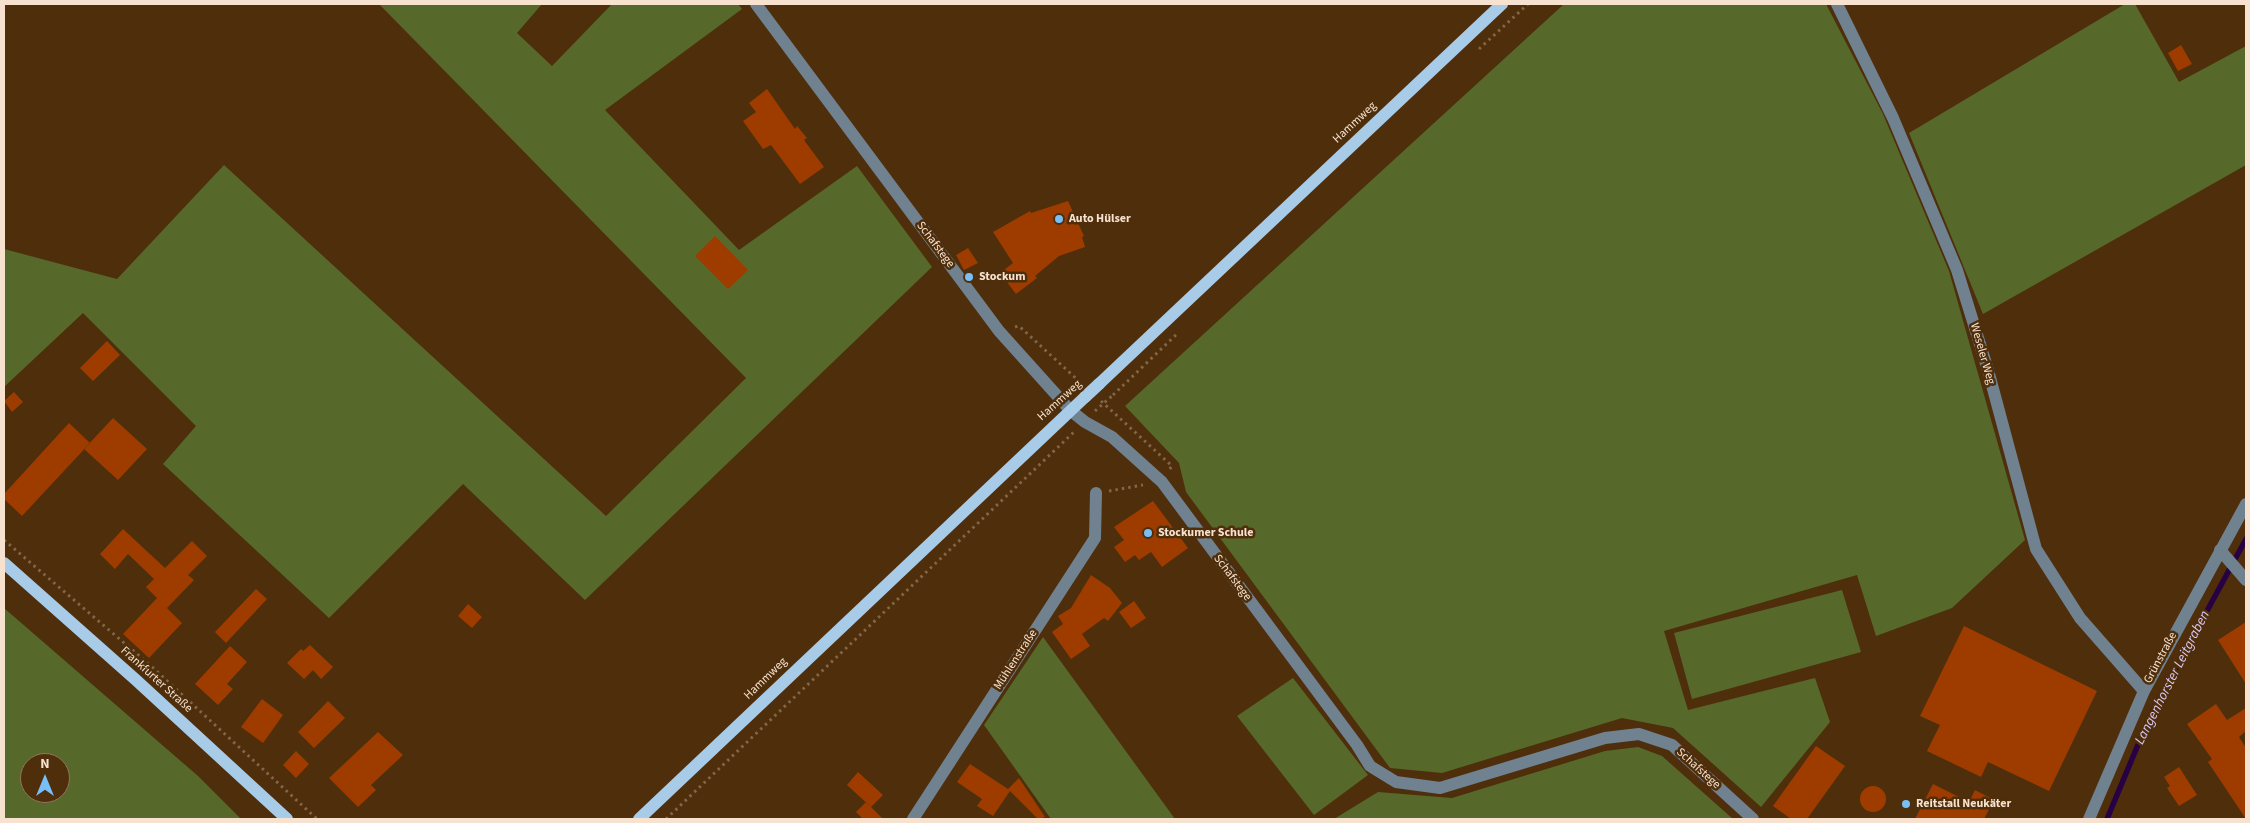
<!DOCTYPE html>
<html>
<head>
<meta charset="utf-8">
<style>
  body { margin:0 }
  #map { position:relative; width:2250px; height:823px; overflow:hidden; background:#4e2e0b; font-family:"Source Sans 3",sans-serif }
  canvas { display:block }
  .frame { position:absolute; inset:0; border:5px solid #f7e2d0; pointer-events:none }
  .north { position:absolute; left:20px; top:753px; width:50px; height:50px; box-sizing:border-box; background:#4e2e0b; border:1px solid #92765a; border-radius:50%; rotate:0deg; font-size:14px; font-weight:700; line-height:20px; text-align:center; color:#f7e2d0 }
  .north::after { content:''; display:block; margin:auto; width:18px; height:22px; background:#78bff7; clip-path:polygon(50% 0,100% 100%,50% 72%,0 100%) }
</style>
</head>
<body>
<div id="map">
<canvas width="2250" height="823"></canvas>
<div class="frame"></div>
<div class="north">N</div>
</div>
<script>
const ctx = document.querySelector('canvas').getContext('2d');
ctx.lineJoin = 'round';
function fill(path, color) { ctx.fillStyle = color; ctx.fill(path, 'evenodd'); }
function strokePath(path, color, width, dash) { ctx.strokeStyle = color; ctx.lineWidth = width; ctx.lineCap = dash ? 'butt' : 'round'; ctx.setLineDash(dash || []); ctx.stroke(path); }
function label(font, color, halo, rows, align = 'center') {
  ctx.font = font + ' "Source Sans 3",sans-serif'; ctx.lineWidth = 5; ctx.setLineDash([]); ctx.textBaseline = 'middle'; ctx.strokeStyle = halo; ctx.fillStyle = color; for (const [text, x, y, turn = 0] of rows) {
    ctx.save(); ctx.translate(x, y); ctx.rotate((+turn || 0) * Math.PI / 180); ctx.textAlign = isNaN(turn) ? turn : align; if (halo) ctx.strokeText(text, 0, 0); ctx.fillText(text, 0, 0); ctx.restore();
  }
}
fill(new Path2D(`
  M379,4H542L517,33L552,66L612,4H738L742,9L605,110L739,250L857,166L932,267L585,600L463,484L329,618L163,464L196,426L83,313L4,387V249L117,279L224,165L606,516L746,378Z
  M1564,4H1826L1883,114L1949,271L2025,540L1952,608L1876,636L1857,575L1664,631L1688,710L1815,678L1830,722L1761,807L1673,728L1622,718L1442,773L1390,768L1186,492L1179,463L1125,406Z
  M2125,4H2135L2179,82L2246,46V165L1983,314L1909,133Z
  M1842,590L1861,652L1692,699L1674,633Z
  M4,608L198,776L241,819H4ZM30,763H60V793H30Z
  M1043,637L1175,819H1051L984,725Z
  M1293,678L1368,775L1314,815L1237,716Z
  M1638,747L1662,756L1733,819H1334L1378,792L1452,798L1605,751Z`), '#56692a');
strokePath(new Path2D(`
  M2107,819L2150,716L2246,539`), '#280145', 5.5);
fill(new Path2D(`
  M2181,45L2192,64L2178,71L2168,53Z
  M767,89L795,129L797,126L807,138L804,140L824,167L800,184L771,145L763,149L743,121L756,112L749,103Z
  M1068,201L1084,236L1082,237L1085,247L1059,256L1035,276L1037,278L1016,294L1000,273L1013,263L993,232L1030,211L1031,213Z
  M715,236L748,270L728,289L695,256Z
  M968,248L978,263L964,270L956,255Z
  M107,341L120,355L93,381L80,368Z
  M14,392L23,402L12,412L4,401Z
  M113,418L147,449L118,480L84,449Z
  M69,423L90,443L22,516L4,499V494Z
  M1153,501L1188,548L1162,567L1151,552L1139,560L1135,555L1125,562L1114,547L1124,540L1114,527Z
  M123,529L165,568L192,541L207,556L188,575L194,580L167,608L182,623L149,658L123,634L157,598L146,587L154,579L128,554L115,569L100,554Z
  M1091,575L1110,588L1122,603L1108,621L1104,618L1082,634L1090,646L1071,659L1052,632L1063,624L1058,616L1071,608Z
  M256,589L267,599L226,643L215,632Z
  M1134,601L1146,618L1131,628L1119,612Z
  M468,604L482,617L472,628L458,616Z
  M2246,622V684L2218,640Z
  M1964,626L2097,691L2049,791L1988,762L1981,777L1927,751L1940,725L1920,716Z
  M310,645L333,667L321,679L313,670L304,679L287,663L301,649L303,651Z
  M230,646L247,662L227,684L233,689L218,705L195,684Z
  M262,699L283,715L263,743L241,727Z
  M328,701L345,718L314,748L298,732Z
  M2216,704L2227,720L2246,708V731L2239,737L2246,748V819L2208,762L2212,759L2187,724Z
  M378,732L403,755L371,785L376,790L358,807L329,778Z
  M1816,746L1845,766L1807,819H1791L1773,806Z
  M296,751L309,764L296,778L283,765Z
  M970,764L1008,789L1019,778L1045,817L1038,819L1010,791L993,816L977,806L982,799L957,782Z
  M2179,767L2197,795L2179,806L2167,788L2170,786L2164,777Z
  M858,772L883,795L871,807L847,785Z
  M1933,784L1969,802L1975,790L1994,800L1984,819H1915Z
  M1860 799a13 13 0 1 1 26 0a13 13 0 1 1-26 0Z
  M866,802L883,819H863L856,812Z`), '#9e3c00');
strokePath(new Path2D(`
  M1479,49L1528,4
  M1015,327L1019,326L1081,383
  M1113,395L1178,333
  M1101,401L1172,466L1169,470
  M1109,491L1143,485
  M4,540L151,666L317,819
  M666,819L1075,431`), '#826648', 3, [2.5, 4]);
strokePath(new Path2D(`
  M756,4L999,331L1070,410L1085,422L1112,437L1162,482L1357,745L1370,766L1396,782L1440,788L1605,738L1639,734L1672,745L1753,819
  M1837,4L1893,118L1957,270L1988,370L2036,549L2080,618L2144,691
  M2220,550L2246,580
  M913,819L1095,538L1096,493
  M2089,819L2144,691L2246,504`), '#708190', 12);
strokePath(new Path2D(`
  M1099,384L1502,4
  M4,563L136,680L287,819
  M639,819L1085,397`), '#a8cbe8', 12);
strokePath(new Path2D(`
  M1095,411L1113,395`), '#826648', 3, [2.5, 4]);
strokePath(new Path2D(`
  M1085,397L1099,384`), '#a8cbe8', 12);
for (const [x, y, r, color] of [
  [1059,219,5,"#78bff7"],
  [969,277,5,"#78bff7"],
  [1148,533,5,"#78bff7"],
  [1906,804,5,"#78bff7"]
]) { const dot = new Path2D(); dot.arc(x, y, r, 0, 2 * Math.PI); ctx.fillStyle = color; ctx.fill(dot); strokePath(dot, '#4e2e0b', 2); }
label('12px', '#f7e2d0', '#4e2e0b', [
  ["Hammweg",1355,123,-43],
  ["Schafstege",935,245,53],
  ["Weseler Weg",1982,354,74],
  ["Hammweg",1060,401,-42],
  ["Schafstege",1232,578,53],
  ["Grünstraße",2161,658,-62],
  ["Mühlenstraße",1016,660,-57],
  ["Hammweg",766,679,-44],
  ["Frankfurter Straße",156,680,42],
  ["Schafstege",1698,769,42]
]);
label('bold 12px', '#f7e2d0', '#4e2e0b', [
  ["Auto Hülser",1069,219],
  ["Stockum",979,277],
  ["Stockumer Schule",1158,533],
  ["Reitstall Neukäter",1916,804]
], 'left');
label('italic 14px', '#dfcbfb', '#4e2e0b', [
  ["Langenhorster Leitgraben",2173,678,-63]
]);
</script>
</body>
</html>
